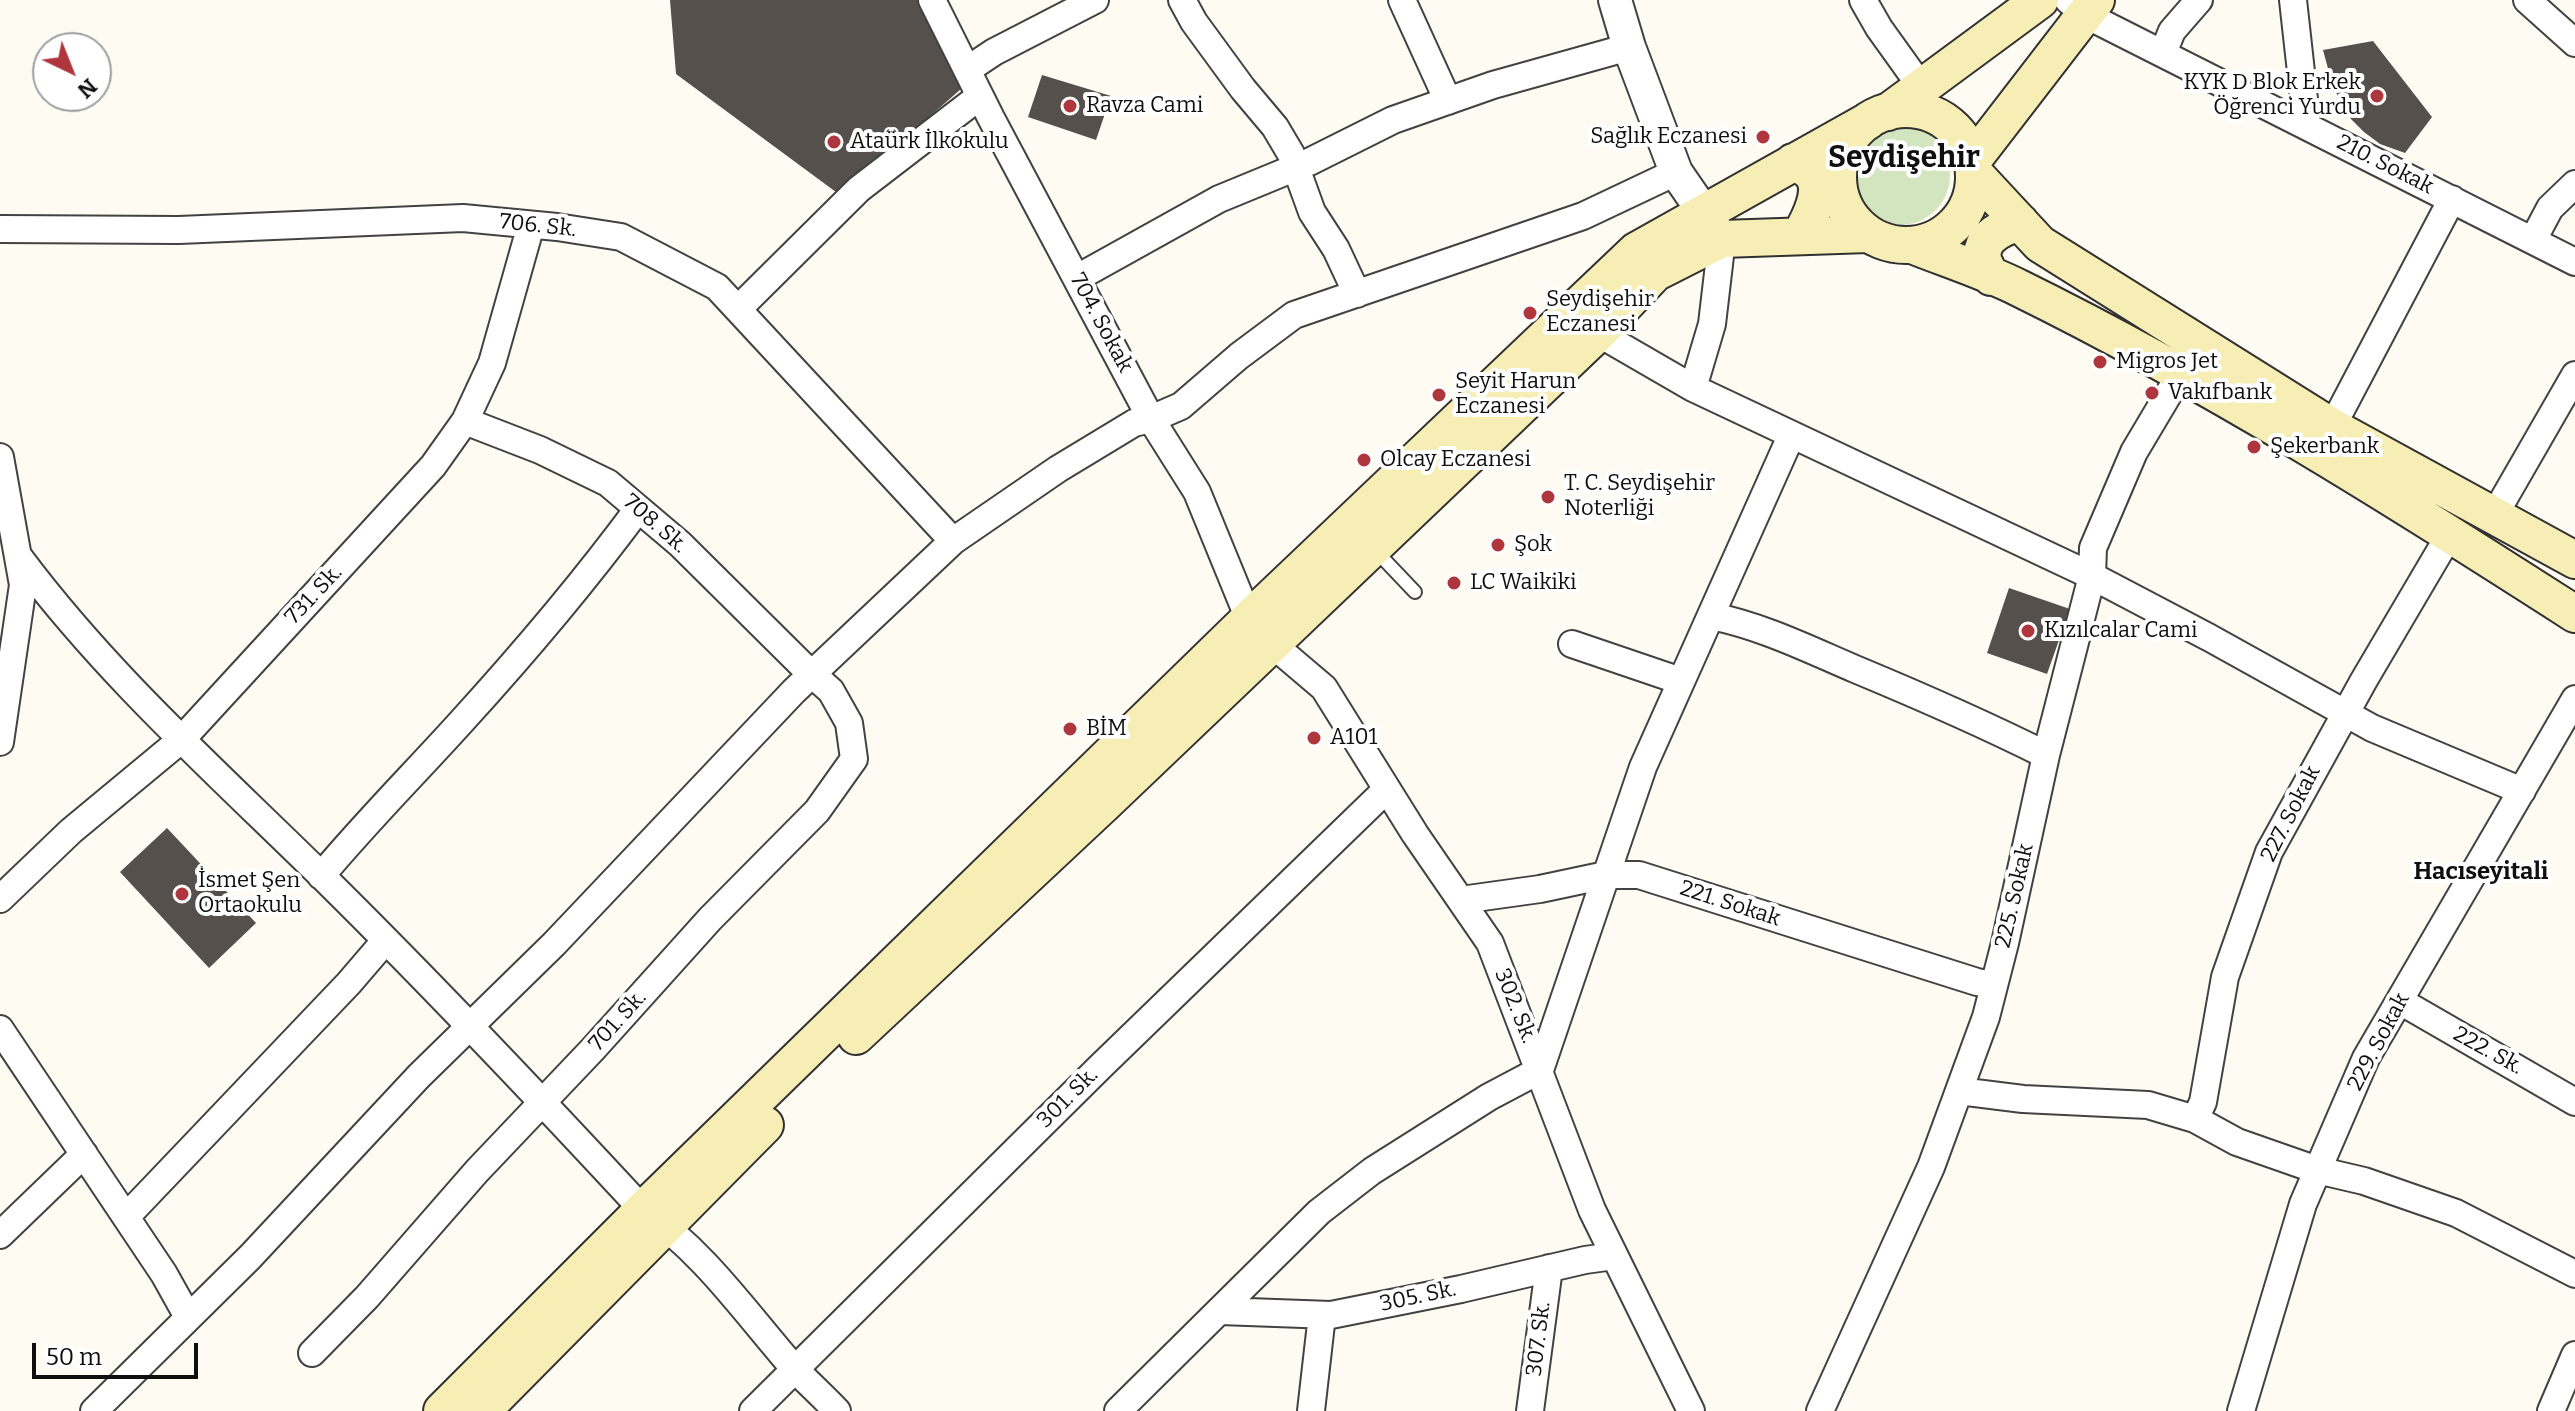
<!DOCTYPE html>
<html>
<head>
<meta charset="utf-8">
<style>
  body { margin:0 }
  #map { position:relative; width:2575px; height:1411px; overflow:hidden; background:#fdfbf2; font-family:Bitter,serif }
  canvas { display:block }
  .north { position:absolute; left:32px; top:32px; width:80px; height:80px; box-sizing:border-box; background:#fff; border:2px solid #9f9f9f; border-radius:50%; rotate:137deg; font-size:22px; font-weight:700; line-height:32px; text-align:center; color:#0f0f0f }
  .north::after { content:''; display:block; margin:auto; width:28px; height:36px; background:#af363d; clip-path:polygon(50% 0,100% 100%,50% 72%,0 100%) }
  .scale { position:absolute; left:32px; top:1343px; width:166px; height:36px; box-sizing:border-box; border:4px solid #0f0f0f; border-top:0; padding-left:10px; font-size:24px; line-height:28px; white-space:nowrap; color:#0f0f0f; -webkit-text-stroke:6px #fff; paint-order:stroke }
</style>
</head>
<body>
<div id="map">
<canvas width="2575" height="1411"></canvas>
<div class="north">N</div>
<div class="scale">50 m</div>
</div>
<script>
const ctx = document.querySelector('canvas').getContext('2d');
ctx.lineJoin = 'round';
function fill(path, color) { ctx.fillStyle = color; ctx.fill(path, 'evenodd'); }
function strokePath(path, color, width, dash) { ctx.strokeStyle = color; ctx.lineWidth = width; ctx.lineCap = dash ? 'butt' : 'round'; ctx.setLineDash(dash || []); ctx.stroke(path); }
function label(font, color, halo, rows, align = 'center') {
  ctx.font = font + ' Bitter,serif'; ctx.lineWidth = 8; ctx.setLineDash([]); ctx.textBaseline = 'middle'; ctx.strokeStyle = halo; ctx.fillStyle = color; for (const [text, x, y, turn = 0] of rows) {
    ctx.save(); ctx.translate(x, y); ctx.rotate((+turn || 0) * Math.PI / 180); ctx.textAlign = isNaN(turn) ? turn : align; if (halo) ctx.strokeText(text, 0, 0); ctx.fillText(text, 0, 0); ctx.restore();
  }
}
fill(new Path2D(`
  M1850 175a50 50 0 1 1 100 0a50 50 0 1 1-100 0Z`), '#d3e5bf');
fill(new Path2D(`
  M670,0H918L961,89L840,195L676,74Z
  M2373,41L2432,117L2405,153L2380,144L2364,132L2351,119L2333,87L2323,50Z
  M1042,75L1111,96L1096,140L1028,117Z
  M2009,588L2070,609L2047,674L1987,653Z
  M167,828L256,923L209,968L120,872Z`), '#56504c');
const service = new Path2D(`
  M1376,551L1415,592`);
const minor = new Path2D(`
  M932,0L991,118L1151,419L1197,492L1249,619L1271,643L1324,688L1415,834L1490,943L1592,1210L1691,1411
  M1182,0L1194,22L1243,89L1275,127L1291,154L1312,212L1336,249L1357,294
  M1402,0L1448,101
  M1863,0L1879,28L1922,88
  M2068,0L2084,14L2575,262
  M2293,0L2307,126
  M2527,0L2575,43
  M2163,53L2172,31L2199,0
  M967,70L994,52L1095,0
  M0,229L179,230L463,218L557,227L621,237L717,287L953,541
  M2533,240L2550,208L2575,184
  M1077,278L1219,199L1309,162L1393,120L1493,85L1629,47
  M738,309L859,189L980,96
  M1598,333L1693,388L2092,576L2210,638L2372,728L2522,791
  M1693,388L1712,324L1722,239
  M2332,427L2452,199
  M0,457L23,585L0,742
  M2495,514L2575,375
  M19,557C110,679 224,779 332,886C438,991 541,1100 643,1210C704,1252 745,1312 793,1367C807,1382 823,1396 837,1411
  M1711,616C1762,626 1808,649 1855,669C1920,696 1984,724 2046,755
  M1572,644L1672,678
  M321,876C366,822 415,773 462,721C523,654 584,582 638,509
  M0,899L71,831L182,739L433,466L465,421L492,363L531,225
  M1461,900L1540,889L1606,875H1639L1977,982L1994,985
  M2400,1001L2575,1102
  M0,1029L164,1274L188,1317
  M1959,1091L2023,1099L2148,1105L2195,1119L2237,1142L2317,1170L2364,1181L2456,1213L2575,1274
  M2195,1119L2203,1102L2225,977L2269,852L2364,680L2450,534
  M126,1217L349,983L385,941
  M0,1235L84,1154
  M1220,1311L1331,1315L1461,1289L1585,1260L1614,1256
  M312,1353L367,1297L477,1171L593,1049L710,919L817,811L854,759L849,723L831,691L802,665L680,544L608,483L540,450L465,421
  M94,1411L250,1257L419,1076L554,944L794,691L953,541L1058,469L1134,423L1151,419L1181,406L1239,356L1294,315L1583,216L1676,172
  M753,1411L1100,1067L1387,789
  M1118,1411L1319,1212L1372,1171L1489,1097L1540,1070L1643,767L1791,436
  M1311,1411L1322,1315
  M1530,1411L1549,1268
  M1820,1411L1931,1167L1986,1017L2005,943L2046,755L2092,576L2093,548L2134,452L2181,373
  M2241,1411L2303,1204L2366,1058L2575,699
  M2551,1411L2575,1355`);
const tertiary = new Path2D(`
  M1615,0L1629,47L1676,172L1718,233`);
const secondary = new Path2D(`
  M1838 177a68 68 0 1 1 136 0a68 68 0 1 1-136 0Z
  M1888,112L2040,0
  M1972,161L2096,0
  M1793,162C1799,165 1807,168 1811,173C1826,189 1809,220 1800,236
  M1974,173L2040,244L2332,427L2575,560
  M1912,245C1947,259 1985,271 2019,288C2210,382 2396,499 2575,614
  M1991,277C1989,272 1984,264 1983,259C1979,237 2004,227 2020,222
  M856,1036L1105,803L1598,333L1655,273L1722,239L1868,234
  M442,1411L643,1210L1249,619L1636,251L1868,121
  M482,1411L765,1125`);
strokePath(service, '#424242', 16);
strokePath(minor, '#424242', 30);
strokePath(tertiary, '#424242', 36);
strokePath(secondary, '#313131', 40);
strokePath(service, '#fff', 12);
strokePath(minor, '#fff', 26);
strokePath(tertiary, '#fff', 32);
strokePath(secondary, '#f6eeb4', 36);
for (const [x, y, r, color] of [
  [2377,96,8,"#af363d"],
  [1070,106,8,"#af363d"],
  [1763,137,8,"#af363d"],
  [834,142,8,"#af363d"],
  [1530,313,8,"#af363d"],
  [2100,362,8,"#af363d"],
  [2152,393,8,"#af363d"],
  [1439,395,8,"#af363d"],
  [2254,447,8,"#af363d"],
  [1364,460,8,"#af363d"],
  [1548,497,8,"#af363d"],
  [1498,545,8,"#af363d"],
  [1454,583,8,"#af363d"],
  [2028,631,8,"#af363d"],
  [1070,729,8,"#af363d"],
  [1314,738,8,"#af363d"],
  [182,894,8,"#af363d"]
]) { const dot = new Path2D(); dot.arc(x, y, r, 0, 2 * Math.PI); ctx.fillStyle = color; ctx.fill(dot); strokePath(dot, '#fff', 3); }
label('22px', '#0f0f0f', '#fff', [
  ["KYK D Blok Erkek",2361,83,"right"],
  ["Öğrenci Yurdu",2361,108,"right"],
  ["Ravza Cami",1086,106],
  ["Sağlık Eczanesi",1747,137,"right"],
  ["Ataürk İlkokulu",850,142],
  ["Seydişehir",1546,300],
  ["Eczanesi",1546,325],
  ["Migros Jet",2116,362],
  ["Seyit Harun",1455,382],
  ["Eczanesi",1455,407],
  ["Vakıfbank",2168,393],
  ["Şekerbank",2270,447],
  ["Olcay Eczanesi",1380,460],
  ["T. C. Seydişehir",1564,484],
  ["Noterliği",1564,509],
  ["Şok",1514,545],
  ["LC Waikiki",1470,583],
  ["Kızılcalar Cami",2044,631],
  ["BİM",1086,729],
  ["A101",1330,738],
  ["İsmet Şen",198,881],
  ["Ortaokulu",198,906]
], 'left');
label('22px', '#0f0f0f', '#fff', [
  ["210. Sokak",2385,165,27],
  ["706. Sk.",538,226,6],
  ["704. Sokak",1101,323,62],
  ["708. Sk.",655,524,41],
  ["731. Sk.",314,595,-47],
  ["227. Sokak",2291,814,-63],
  ["225. Sokak",2015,896,-77],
  ["221. Sokak",1730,904,18],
  ["302. Sk.",1515,1006,68],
  ["701. Sk.",618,1021,-48],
  ["229. Sokak",2379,1042,-62],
  ["222. Sk.",2488,1051,29],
  ["301. Sk.",1068,1098,-45],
  ["305. Sk.",1418,1297,-12],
  ["307. Sk.",1539,1339,-83]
]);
label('bold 24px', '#0f0f0f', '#fff', [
  ["Hacıseyitali",2481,872]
]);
label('bold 30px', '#0f0f0f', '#fff', [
  ["Seydişehir",1904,159]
]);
</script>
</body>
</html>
